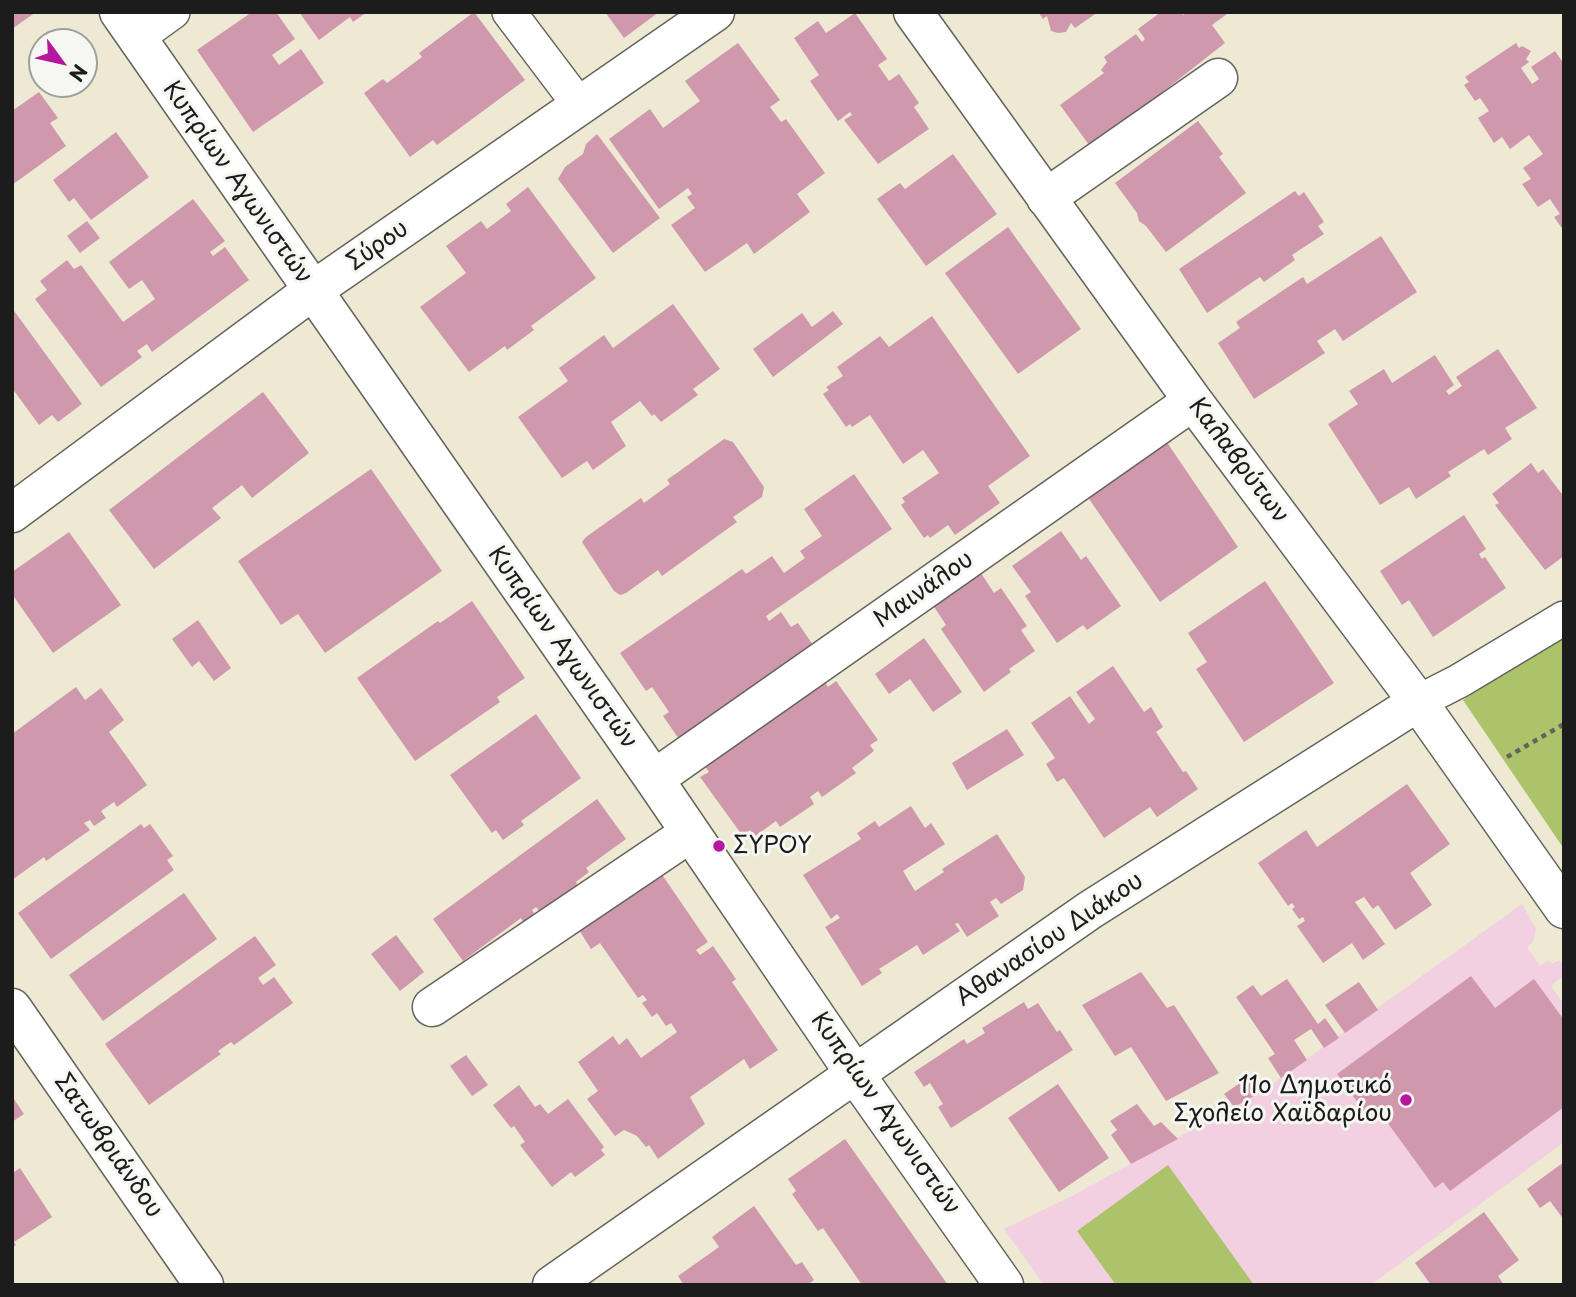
<!DOCTYPE html>
<html>
<head>
<meta charset="utf-8">
<style>
  body { margin:0 }
  #map { position:relative; width:1576px; height:1297px; overflow:hidden; background:#ede9d3; font-family:"Playpen Sans",sans-serif }
  canvas { display:block }
  .frame { position:absolute; inset:0; border:14px solid #1c1c1c; pointer-events:none }
  .north { position:absolute; left:28px; top:28px; width:70px; height:70px; box-sizing:border-box; background:#f6f6f2; border:2px solid #9f9f9c; border-radius:50%; rotate:123deg; font-size:19px; font-weight:700; line-height:28px; text-align:center; color:#1c1c1c }
  .north::after { content:''; display:block; margin:auto; width:24px; height:32px; background:#b5179e; clip-path:polygon(50% 0,100% 100%,50% 72%,0 100%) }
</style>
</head>
<body>
<div id="map">
<canvas width="1576" height="1297"></canvas>
<div class="frame"></div>
<div class="north">N</div>
</div>
<script>
const ctx = document.querySelector('canvas').getContext('2d');
ctx.lineJoin = 'round';
function fill(path, color) { ctx.fillStyle = color; ctx.fill(path, 'evenodd'); }
function strokePath(path, color, width, dash) { ctx.strokeStyle = color; ctx.lineWidth = width; ctx.lineCap = dash ? 'butt' : 'round'; ctx.setLineDash(dash || []); ctx.stroke(path); }
function label(font, color, halo, rows, align = 'center') {
  ctx.font = font + ' "Playpen Sans",sans-serif'; ctx.lineWidth = 6; ctx.setLineDash([]); ctx.textBaseline = 'middle'; ctx.strokeStyle = halo; ctx.fillStyle = color; for (const [text, x, y, turn = 0] of rows) {
    ctx.save(); ctx.translate(x, y); ctx.rotate((+turn || 0) * Math.PI / 180); ctx.textAlign = isNaN(turn) ? turn : align; if (halo) ctx.strokeText(text, 0, 0); ctx.fillText(text, 0, 0); ctx.restore();
  }
}
fill(new Path2D(`
  M1522,904L1536,929L1533,942L1527,947L1540,966L1549,960L1552,964L1559,960L1564,967V975L1551,986L1564,1004V1142L1371,1285H1044L1004,1229L1072,1196L1261,1092Z`), '#f2cfe1');
fill(new Path2D(`
  M1564,634V849L1463,700Z
  M1168,1165L1254,1285H1116L1077,1231Z`), '#abc369');
fill(new Path2D(`
  M12,12H36L12,29Z
  M252,12H276L295,39L272,55L279,65L301,49L324,83L253,132L197,50Z
  M299,12H367L353,22L350,17L319,40Z
  M474,12L525,80L437,145L433,140L410,157L364,93L383,79L387,83L422,57L419,53Z
  M605,12H659L624,38Z
  M1038,12H1098L1075,28L1071,23L1066,32L1058,33L1051,31L1047,16L1043,19Z
  M1161,12H1181L1183,15L1187,12H1225L1227,14L1212,25L1225,43L1160,94L1169,106L1092,149L1060,105L1104,73L1101,70L1107,62L1104,57L1136,34L1142,42L1145,39L1138,29Z
  M855,13L887,59L878,65L889,81L899,74L919,103L914,107L929,129L878,164L844,120L852,115L850,112L838,121L810,81L819,75L794,38L818,21L826,33Z
  M738,43L780,100L770,107L781,122L786,119L825,173L797,194L810,212L754,254L747,243L705,272L671,225L695,208L687,197L692,194L688,188L659,209L609,139L650,109L663,128L700,101L685,81Z
  M1516,43L1519,48L1522,46L1531,51L1526,59L1529,62L1521,68L1532,84L1539,79L1531,67L1555,51L1564,64V231L1554,217L1560,214L1550,199L1538,207L1522,184L1531,179L1523,168L1543,154L1529,135L1510,149L1502,137L1494,143L1478,118L1489,111L1480,98L1475,101L1464,85L1469,82L1465,77Z
  M39,92L58,118L50,123L66,146L12,185V111Z
  M1198,121L1223,154L1219,157L1246,193L1166,252L1146,226L1139,221L1137,213L1115,183Z
  M116,132L149,177L91,220L74,198L69,202L53,180Z
  M597,134L660,218L613,253L558,179L565,167L583,154L586,144Z
  M953,154L997,214L926,266L877,199L900,183L905,189Z
  M528,187L596,278L531,326L534,330L507,350L505,346L469,372L420,307L466,273L446,246L481,221L487,229L511,211L506,204Z
  M1295,191L1299,196L1304,192L1324,222L1318,226L1324,234L1292,255L1295,260L1264,282L1260,277L1207,313L1179,269Z
  M193,199L225,241L210,252L213,256L225,247L249,280L152,352L147,344L137,351L142,357L101,387L35,299L47,290L40,281L67,260L74,269L81,265L123,322L155,299L142,280L129,289L109,262Z
  M87,221L100,238L80,253L67,236Z
  M1008,227L1081,329L1018,374L945,273Z
  M1381,236L1417,292L1343,341L1335,329L1317,341L1325,353L1254,399L1218,343L1240,328L1236,322L1303,277L1307,284Z
  M673,304L720,369L693,389L698,395L661,422L654,414L652,416L640,401L611,422L626,446L593,470L587,461L562,478L518,417L568,381L559,368L604,335L613,348Z
  M12,308L82,404L58,422L52,415L39,425L12,388Z
  M833,311L843,324L773,377L753,349L802,313L812,327Z
  M932,316L1030,456L988,486L1000,503L955,535L948,525L930,538L928,535L924,538L901,505L905,502L902,498L939,473L923,450L903,464L870,415L852,427L850,424L846,427L823,394L829,390L826,387L843,376L837,367L880,336L889,347Z
  M1498,349L1537,408L1505,428L1512,439L1488,455L1484,449L1448,472L1451,476L1416,499L1409,487L1380,505L1328,424L1358,404L1349,391L1384,369L1392,383L1435,355L1454,385L1446,391L1449,395L1462,386L1456,377Z
  M263,392L309,453L252,498L242,485L212,508L221,518L154,569L109,510Z
  M1164,438L1238,547L1160,602L1085,493Z
  M724,439L733,442L764,487L762,497L733,517L737,522L662,576L658,570L626,593L620,595L614,591L582,542L586,537L641,498L644,503L670,484L667,480Z
  M1531,463L1538,473L1543,469L1564,497V556L1545,570L1495,505L1499,503L1492,494Z
  M371,469L442,571L325,653L298,614L281,625L238,561Z
  M854,474L892,529L766,616L769,621L781,612L791,627L798,623L815,648L681,742L663,716L669,712L652,687L646,691L620,653L742,569L746,574L772,556L784,573L805,558L800,551L822,536L804,509Z
  M1464,515L1486,549L1479,554L1482,559L1485,557L1506,588L1433,637L1409,600L1402,605L1380,571Z
  M1061,531L1081,560L1086,556L1121,606L1087,630L1083,625L1057,643L1025,596L1031,592L1012,566Z
  M69,532L121,605L53,653L12,594V572Z
  M977,567L994,593L1001,588L1027,626L1021,630L1035,651L1009,669L1011,672L984,692L941,629L946,625L929,599Z
  M1265,581L1334,683L1244,742L1196,669L1207,662L1188,633Z
  M472,601L525,678L497,697L500,702L415,761L357,678L438,621L440,623Z
  M198,620L231,668L214,681L199,661L192,667L172,639Z
  M924,638L962,692L933,712L910,679L889,694L875,674Z
  M1113,666L1144,712L1151,707L1163,727L1156,732L1183,772L1186,771L1198,789L1157,817L1150,807L1104,838L1064,778L1057,782L1046,764L1055,758L1031,723L1070,696L1089,724L1095,719L1076,692Z
  M824,680L828,687L836,681L878,740L870,745L874,751L852,768L856,773L822,797L818,791L810,797L814,804L780,827L776,821L754,837L750,830L742,835L700,777L709,772L704,765Z
  M76,687L85,700L101,688L124,720L109,732L147,785L117,807L114,802L101,811L106,818L94,826L90,820L84,823L90,830L46,861L44,857L12,880V734Z
  M536,714L581,778L521,821L524,825L503,840L496,830L492,833L450,775Z
  M1007,729L1024,755L967,790L952,763Z
  M1407,784L1450,844L1410,873L1432,905L1395,930L1378,905L1373,909L1364,897L1355,902L1385,944L1363,960L1352,943L1323,963L1297,926L1305,921L1303,917L1299,919L1292,909L1295,907L1292,903L1288,906L1258,863L1306,830L1317,847Z
  M597,799L626,839L586,868L589,872L576,882L577,885L540,912L536,907L532,910L535,915L524,923L521,918L463,961L433,919Z
  M911,806L925,828L931,823L945,844L903,871L915,891L944,872L942,869L997,834L1025,877L1023,890L1001,904L996,898L990,902L999,916L967,937L958,923L955,924L960,931L923,955L917,945L879,969L882,973L862,986L825,927L840,918L837,914L831,919L803,875L861,839L857,833L875,821L879,827Z
  M141,824L144,828L150,824L173,856L167,860L174,870L51,959L18,913Z
  M661,873L708,942L696,950L700,955L713,946L736,979L732,982L778,1050L750,1069L744,1059L690,1097L705,1124L658,1159L649,1145L646,1147L637,1136L624,1130L615,1136L587,1099L598,1091L578,1062L613,1036L619,1045L627,1038L641,1058L677,1032L671,1023L666,1026L657,1013L652,1017L642,1003L647,1000L643,995L638,998L600,943L591,949L579,930Z
  M184,893L217,939L103,1021L69,975Z
  M396,935L424,972L400,991L371,954Z
  M255,936L276,965L258,978L263,985L274,977L293,1003L234,1045L231,1042L218,1051L221,1054L149,1105L105,1044Z
  M1141,972L1167,1008L1174,1005L1219,1073L1166,1101L1131,1047L1115,1056L1082,1005Z
  M1471,976L1495,1008L1534,979L1564,1020V1107L1450,1191L1443,1182L1435,1188L1379,1111L1369,1118L1337,1074Z
  M1287,979L1318,1024L1325,1018L1339,1038L1324,1048L1311,1029L1294,1040L1307,1060L1281,1078L1268,1058L1275,1054L1236,997L1253,985L1261,996Z
  M1359,982L1378,1010L1345,1033L1325,1005Z
  M1024,1002L1028,1009L1038,1003L1057,1032L1060,1030L1073,1050L951,1128L938,1107L943,1104L930,1083L924,1087L914,1072L964,1039L967,1044L985,1033L982,1028Z
  M466,1055L488,1085L472,1096L450,1066Z
  M1250,1076L1261,1092L1234,1107L1224,1094Z
  M1058,1084L1109,1158L1059,1192L1008,1118Z
  M519,1085L535,1107L540,1104L548,1114L568,1099L604,1147L601,1150L605,1155L575,1177L571,1172L552,1187L520,1145L525,1142L514,1126L511,1128L493,1105Z
  M12,1096L24,1114L12,1122Z
  M1137,1104L1154,1126L1161,1122L1178,1139L1131,1164L1111,1135L1117,1130L1110,1121Z
  M845,1139L948,1285H862L823,1228L818,1231L792,1194L796,1191L788,1179Z
  M1564,1162V1220L1550,1201L1540,1208L1527,1189Z
  M20,1168L52,1217L14,1242L16,1245L12,1248V1169L14,1172Z
  M754,1206L796,1265L802,1262L814,1280L807,1285H684L678,1276L719,1247L712,1237Z
  M1484,1212L1519,1260L1498,1276L1504,1285H1431L1415,1263Z`), '#d098ad');
const pedestrian = new Path2D(`
  M509,12L580,106
  M137,38L173,12
  M1418,702L1459,681L1564,618`);
const minor = new Path2D(`
  M119,12L654,779L855,1074L1004,1285
  M913,12L1193,401L1418,702L1564,909
  M1046,198L1218,78
  M12,513L312,291L715,12
  M654,779L1193,401
  M432,1007L690,833
  M12,1008L204,1285
  M552,1285L1090,910L1418,702`);
strokePath(pedestrian, '#65645c', 36);
strokePath(minor, '#65645c', 41);
strokePath(new Path2D(`
  M1507,757L1564,724`), '#65645c', 4.5, [5, 5]);
strokePath(pedestrian, '#fff', 33);
strokePath(minor, '#fff', 38);
for (const [x, y, r, color] of [
  [719,846,7,"#b5179e"],
  [1406,1100,7,"#b5179e"]
]) { const dot = new Path2D(); dot.arc(x, y, r, 0, 2 * Math.PI); ctx.fillStyle = color; ctx.fill(dot); strokePath(dot, '#f6f6f2', 2.5); }
label('24px', '#1c1c1c', '#f6f6f2', [
  ["Κυπρίων Αγωνιστών",237,183,55],
  ["Σύρου",378,246,-35],
  ["Καλαβρύτων",1238,461,53],
  ["Μαινάλου",924,590,-35],
  ["Κυπρίων Αγωνιστών",562,648,55],
  ["Αθανασίου Διάκου",1050,940,-34],
  ["Κυπρίων Αγωνιστών",885,1114,55],
  ["Σατωβριάνδου",108,1146,55]
]);
label('24px', '#1c1c1c', '#f6f6f2', [
  ["ΣΥΡΟΥ",733,846],
  ["11ο Δημοτικό",1392,1086,"right"],
  ["Σχολείο Χαϊδαρίου",1392,1114,"right"]
], 'left');
</script>
</body>
</html>
